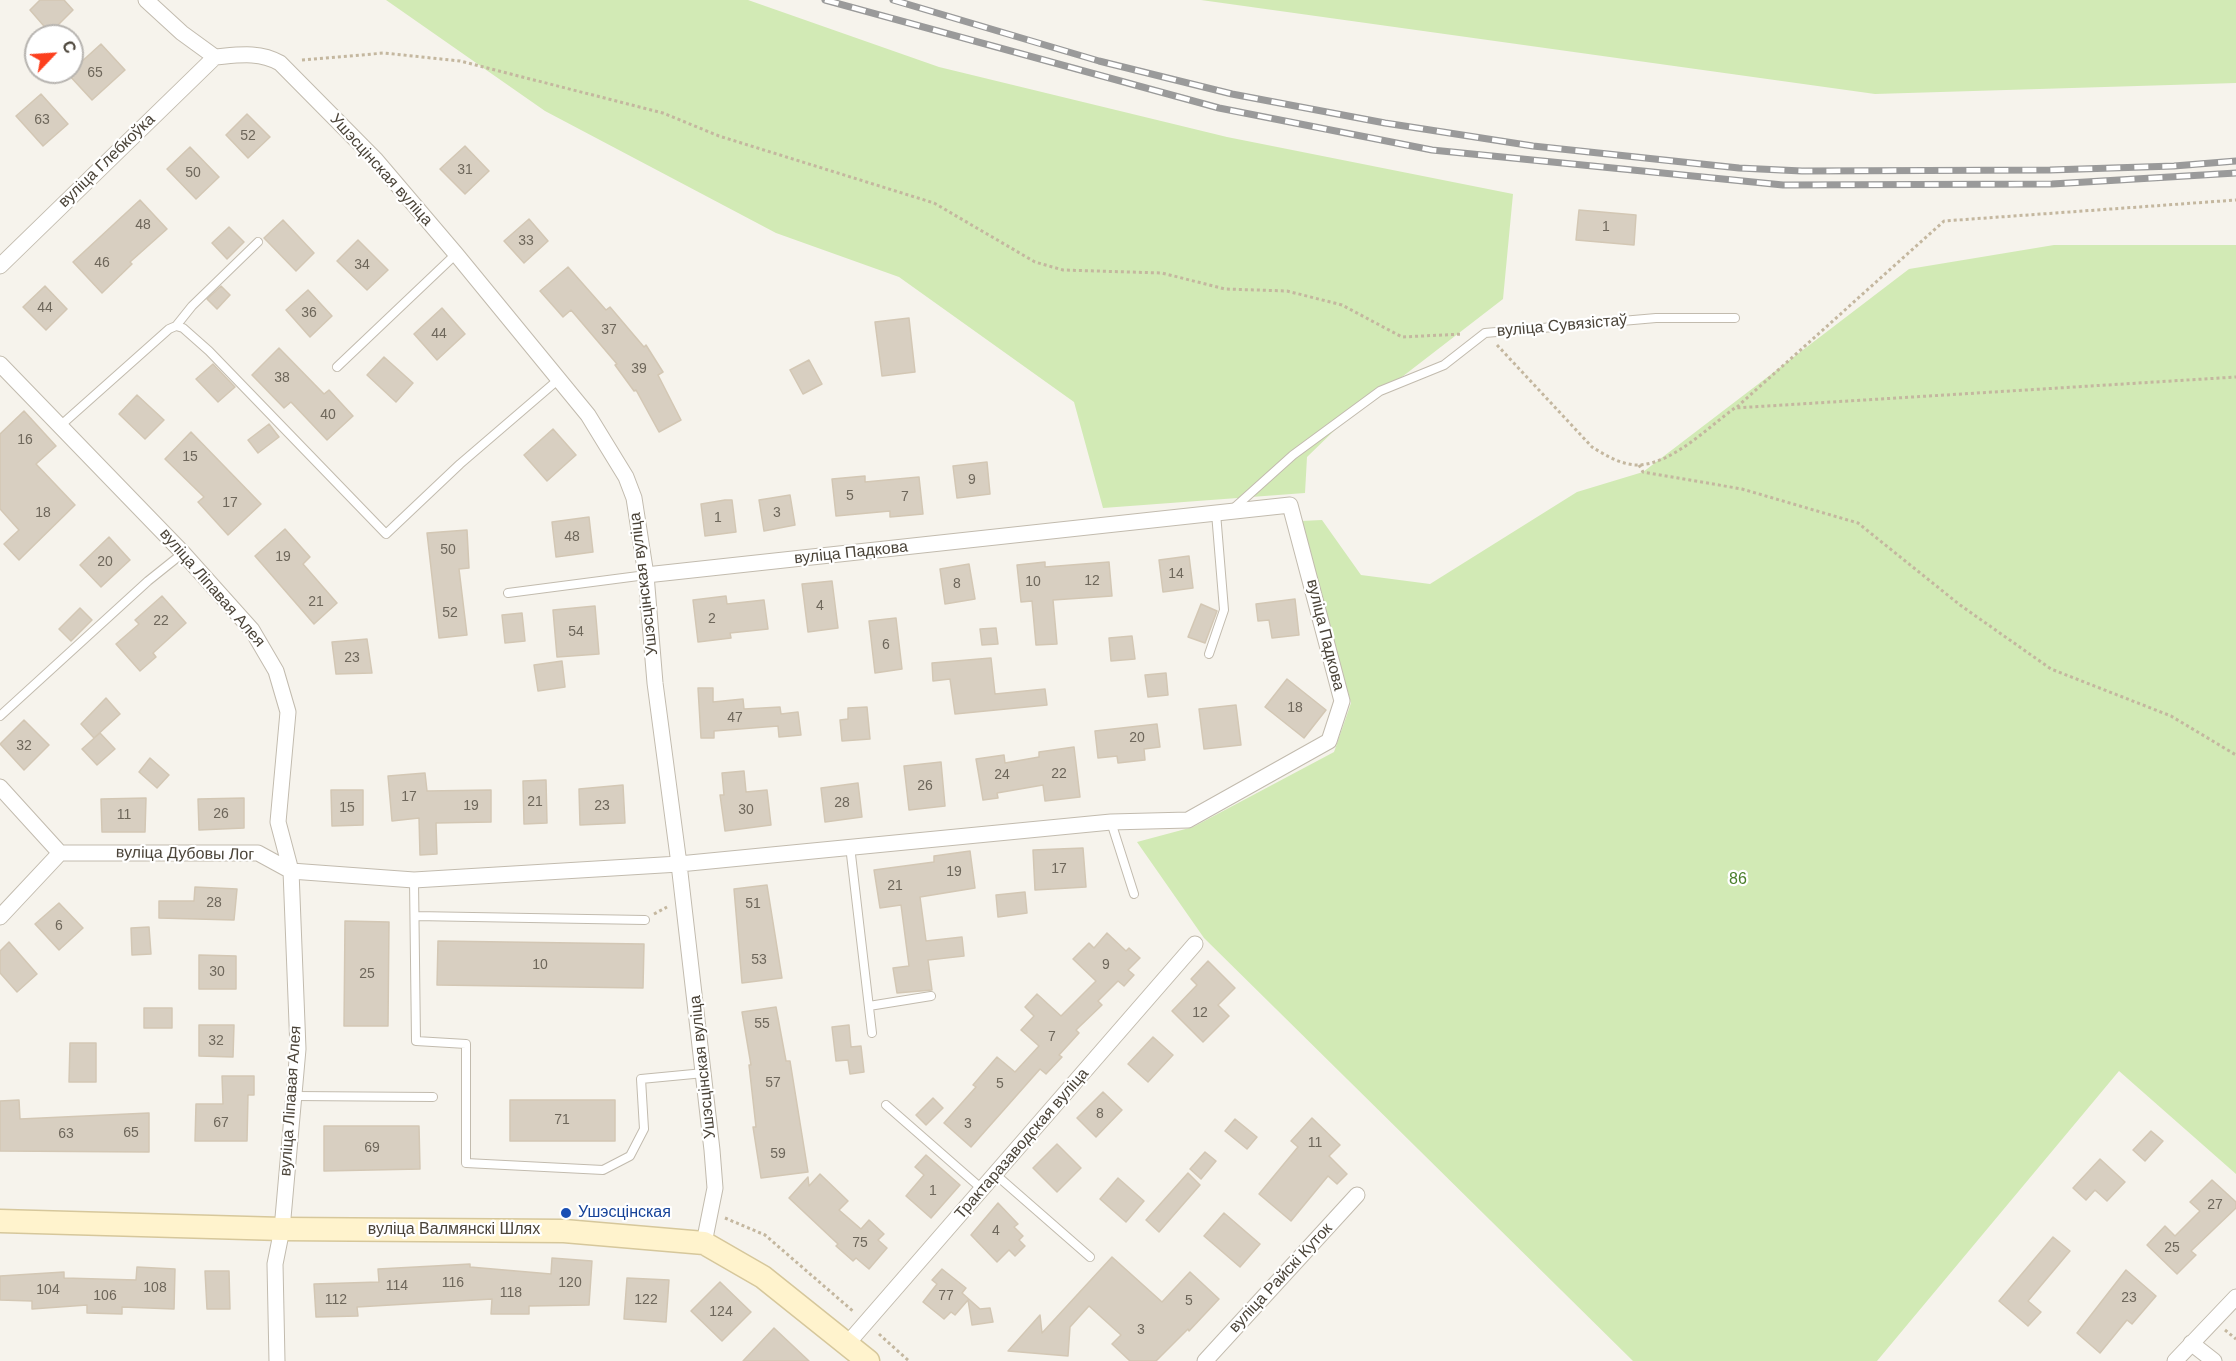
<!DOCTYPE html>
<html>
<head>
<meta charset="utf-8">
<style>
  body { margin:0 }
  #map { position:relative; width:2236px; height:1361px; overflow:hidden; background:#f6f3ec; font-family:Helvetica,sans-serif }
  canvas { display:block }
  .north { position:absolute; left:24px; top:24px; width:60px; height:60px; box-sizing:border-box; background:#fff; border:2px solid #b7b4b0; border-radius:50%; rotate:65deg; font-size:16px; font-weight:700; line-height:24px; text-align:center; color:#4b4439 }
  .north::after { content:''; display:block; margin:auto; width:21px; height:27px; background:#fc3f1d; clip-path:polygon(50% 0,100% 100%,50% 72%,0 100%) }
</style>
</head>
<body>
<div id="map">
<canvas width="2236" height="1361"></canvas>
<div class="north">С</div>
</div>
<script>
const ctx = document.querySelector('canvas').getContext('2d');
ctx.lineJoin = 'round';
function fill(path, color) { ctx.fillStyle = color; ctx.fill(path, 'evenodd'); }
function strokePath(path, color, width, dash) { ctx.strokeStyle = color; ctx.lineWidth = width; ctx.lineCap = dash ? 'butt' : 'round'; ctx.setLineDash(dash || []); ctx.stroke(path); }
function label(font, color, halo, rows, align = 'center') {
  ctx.font = font + ' Helvetica,sans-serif'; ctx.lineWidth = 4.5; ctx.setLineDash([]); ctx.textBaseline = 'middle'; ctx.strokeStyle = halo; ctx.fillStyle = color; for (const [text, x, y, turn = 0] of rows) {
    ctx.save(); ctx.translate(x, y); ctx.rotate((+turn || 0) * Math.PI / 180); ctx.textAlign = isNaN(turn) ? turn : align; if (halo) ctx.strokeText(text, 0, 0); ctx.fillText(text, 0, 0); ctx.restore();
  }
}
fill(new Path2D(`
  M386,0H748L939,67L1227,137L1513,194L1503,299L1341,424L1307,457L1305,493L1103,508L1074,402L899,277L776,233L545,111Z
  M1201,0H2236V83L1875,94Z
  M2054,245H2236V1174L2119,1071L1877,1361H1633L1204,938L1137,842L1193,827L1334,752L1351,703L1301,521L1322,520L1361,575L1430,584L1577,492L1643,472L1909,269Z`), '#d2eab5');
const building = new Path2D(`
  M40,0H64L73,10L50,33L30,10Z
  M101,44L125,70L92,100L68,74Z
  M41,94L68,124L43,146L16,116Z
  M247,114L270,137L248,158L226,135Z
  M465,146L489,171L465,194L440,169Z
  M190,147L219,177L196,199L167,169Z
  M140,200L167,229L130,262L132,264L102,293L73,262Z
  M1579,210L1636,215L1634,245L1576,240Z
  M529,219L548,241L524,263L504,241Z
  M283,220L314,253L296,271L264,238Z
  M229,227L244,242L227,259L212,243Z
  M358,240L388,270L367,290L337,261Z
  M568,267L606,310L610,307L644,347L646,345L663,372L658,375L681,420L659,432L636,390L634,391L615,365L617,364L571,310L563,317L540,291Z
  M45,286L67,309L46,330L23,307Z
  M221,286L230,295L217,309L207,299Z
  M308,290L332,316L310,337L286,310Z
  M442,308L465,334L437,360L414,334Z
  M909,318L915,372L882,376L875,322Z
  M279,348L324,394L329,390L353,416L327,440L291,402L284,408L252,375Z
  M384,357L413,383L396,402L367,375Z
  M809,360L822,384L803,394L790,370Z
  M213,364L235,387L218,402L196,379Z
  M137,395L164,420L145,439L119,414Z
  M24,411L56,446L36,464L75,505L19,560L4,544L19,530L0,509V434Z
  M269,424L279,437L258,453L248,440Z
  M553,429L576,455L547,481L524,455Z
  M191,432L261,504L228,535L198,502L204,497L165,459Z
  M987,462L990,494L957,498L953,466Z
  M865,476V482L919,477L923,514L890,517V511L836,516L832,479Z
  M790,495L795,525L764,531L759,500Z
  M725,500H732L736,532L705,536L701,504Z
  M589,517L593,552L556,557L552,522Z
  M285,529L310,557L303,564L337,603L314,624L255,556Z
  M467,530L469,568L459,569L467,635L439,638L427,533Z
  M109,537L130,560L101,587L80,565Z
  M1189,556L1193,588L1163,592L1159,560Z
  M1045,562V567L1109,562L1112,596L1053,600L1057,644L1036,645L1032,601L1021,602L1017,565Z
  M969,564L975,599L945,604L940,569Z
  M832,581L838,628L808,632L802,584Z
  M162,596L186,623L153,653L156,657L140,671L116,644L139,624L135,620Z
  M726,596L727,604L764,600L768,629L730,633L731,638L698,642L693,600Z
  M1295,599L1299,635L1272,638L1269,620L1258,621L1256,604Z
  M1201,604L1217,611L1205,643L1188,637Z
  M595,606L599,654L557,657L553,610Z
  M80,608L92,620L71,641L59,629Z
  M522,613L525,641L505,643L502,615Z
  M896,618L902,669L875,673L869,621Z
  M996,628L998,644L982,645L980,629Z
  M1132,636L1135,659L1111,661L1109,638Z
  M367,639L372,673L336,674L332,642Z
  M991,658L995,694L1045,689L1047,705L955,714L950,679L933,681L932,663Z
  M562,661L565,687L538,691L534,665Z
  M1166,673L1168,695L1148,697L1145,675Z
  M1287,679L1326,710L1304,738L1265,707Z
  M698,688H713V702L743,699L744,709L780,707L781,714L798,712L801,735L779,737L778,726L714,731V738H701Z
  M106,698L120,714L94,738L81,724Z
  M1236,705L1241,745L1204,749L1199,709Z
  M867,707L870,739L842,741L840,720L848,719V708Z
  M24,720L49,745L24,770L0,744Z
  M1157,724L1160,747L1144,749L1145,760L1118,763L1117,756L1098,758L1095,731Z
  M100,733L115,749L97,765L82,749Z
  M1074,747L1080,797L1045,801L1043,785L997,793L998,798L983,800L976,759L1004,755L1005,763L1039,757V752Z
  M150,758L169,775L157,788L139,772Z
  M941,762L945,806L909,810L904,766Z
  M744,771L746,792L767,790L771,825L725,831L720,795H724L722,773Z
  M425,773L427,791L491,790V822L436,823L437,854L420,855L419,818L392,821L388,776Z
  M546,780L547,823L524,824L523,781Z
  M858,783L862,817L825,822L821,788Z
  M623,785L625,823L580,825L579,789Z
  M331,790H363V825L332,826Z
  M146,798L145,832H102L101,799Z
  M244,798V828L199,830L198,799Z
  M1083,848L1086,887L1035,890L1033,850Z
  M970,851L975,888L920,897L926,941L962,937L964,956L928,960L932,990L897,993L893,968L909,966L901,905L880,908L874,870L934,862V856Z
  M767,885L782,978L742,983L734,889Z
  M195,887L237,889L234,920L159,918V901H194Z
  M1025,892L1027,913L998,917L996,895Z
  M59,903L83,928L59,950L35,924Z
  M345,921L389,922L388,1026H344Z
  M149,927L151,954L132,955L131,928Z
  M1107,933L1126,951L1129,948L1140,958L1128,970L1134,975L1124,986L1118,981L1098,1001L1102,1005L1076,1030L1079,1033L1059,1055L1062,1057L1046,1074L1040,1069L971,1147L944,1123L976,1087L973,1085L997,1057L1015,1072L1039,1046L1021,1030L1034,1016L1025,1007L1037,994L1061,1016L1096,981L1073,959L1089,943L1094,948Z
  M438,941L644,944L643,988L437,985Z
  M9,942L37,974L17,992L0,973V951Z
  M199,955L236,956V989H199Z
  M1208,961L1235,988L1218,1005L1229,1016L1203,1042L1172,1011L1197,985L1191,979Z
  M776,1007L786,1061H790L808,1172L761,1178L753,1127H756L749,1065H751L742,1012Z
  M144,1008H172V1028H144Z
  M199,1025H234L233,1057L199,1056Z
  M849,1025L851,1047L861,1046L864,1072L850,1074L848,1060L836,1061L832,1027Z
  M1153,1037L1173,1055L1148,1082L1128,1064Z
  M70,1043H96V1082H69Z
  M222,1076H254V1095H248L247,1141H195L196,1104H223Z
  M1103,1092L1122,1110L1096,1137L1077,1118Z
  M933,1098L943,1108L926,1125L916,1115Z
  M19,1100L20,1119L149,1113V1152L0,1151V1101Z
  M510,1100H615V1141H510Z
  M1312,1118L1340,1145L1329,1156L1347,1174L1337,1184L1328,1176L1291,1221L1259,1194L1298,1147L1291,1141Z
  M1235,1119L1257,1137L1247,1149L1225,1131Z
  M324,1126H419L420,1169L324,1171Z
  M2151,1131L2163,1141L2145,1161L2133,1150Z
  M1057,1144L1081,1168L1057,1192L1033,1168Z
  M1205,1152L1216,1161L1201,1179L1190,1169Z
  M926,1155L960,1185L931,1218L906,1196L924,1175L915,1167Z
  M2100,1159L2125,1182L2107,1201L2095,1190L2086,1200L2073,1188Z
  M1188,1173L1200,1185L1159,1232L1146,1220Z
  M820,1174L848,1201L839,1210L861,1229L869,1220L884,1234L878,1240L887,1248L869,1269L856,1258L853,1261L836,1246L838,1244L789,1198L808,1177L809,1186Z
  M1118,1178L1144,1201L1126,1222L1100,1199Z
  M2212,1180L2236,1202V1208L2191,1251L2196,1255L2177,1274L2147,1245L2165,1226L2175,1236L2200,1211L2190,1202Z
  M998,1203L1018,1224L1014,1227L1023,1236L1019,1240L1025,1246L1015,1256L1009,1250L997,1262L971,1235Z
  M1224,1213L1260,1244L1240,1267L1204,1236Z
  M2053,1237L2070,1251L2028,1301L2041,1312L2028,1326L1999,1301Z
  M1112,1257L1162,1302L1190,1272L1219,1299L1189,1331L1188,1329L1156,1361H1130L1112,1344L1121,1335L1089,1306L1070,1327L1068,1356L1008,1351L1040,1315L1042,1333Z
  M552,1258L592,1261L589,1305L529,1306V1314H491L492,1299L357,1307L358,1316L316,1317L314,1284L379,1282L378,1269L434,1266L470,1264V1267L551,1274Z
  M137,1267L175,1269L174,1309L122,1307V1314L87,1313V1305L32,1309V1301L0,1300V1276L64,1272V1278L136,1280Z
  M942,1269L966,1288L962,1293L980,1309L990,1308L993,1322L972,1325L968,1300L955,1315L951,1312L944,1319L923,1302L937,1284L932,1280Z
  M2126,1270L2156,1296L2132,1324L2127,1320L2100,1353L2077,1333Z
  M205,1271H229L230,1309H207Z
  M627,1278L669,1280L666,1322L624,1319Z
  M720,1282L751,1312L722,1341L691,1311Z
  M774,1328L809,1361H743Z`);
fill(building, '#d8cfc1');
strokePath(building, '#d3c7b4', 1.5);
const lane = new Path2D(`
  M176,326L192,306L258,242
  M337,367L456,254
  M60,426L169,329L176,326L183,328L209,351L386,534L460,464L559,379
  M1234,508L1293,455L1380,391L1444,365L1485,333L1656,318H1735
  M508,593L646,575
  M1209,654L1224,610L1216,513
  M0,716L148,581L183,553
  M1111,822L1134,894
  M850,846L872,1033
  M414,880L416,1041L466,1044V1163L603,1170L630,1156L644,1129L641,1079L704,1073
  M415,916L645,920
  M869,1006L931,996
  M294,1096L433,1097
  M886,1105L982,1189
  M995,1174L1090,1257`);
const street = new Path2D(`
  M146,0L182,33L215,57C238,55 259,51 280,63L376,160L456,254L588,415L626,477L634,498L646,575L655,683L679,864L712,1150L715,1188L704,1243
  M0,266L215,57
  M0,364L183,553L252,630L276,671L288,712L278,822L291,871L298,1049L282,1229L275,1264L277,1361
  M0,787L60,853
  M0,917L60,853H258L291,871L414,880L679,864L1111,822L1188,820L1329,741L1342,701L1290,505L646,575
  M848,1343L1195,944
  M2191,1343L2214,1361
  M1205,1361L1357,1195
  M2175,1361L2236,1297`);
const secondary = new Path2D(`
  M0,1221L282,1229L564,1231L704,1243L763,1277L868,1361`);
strokePath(lane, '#c2bbae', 10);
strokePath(street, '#c2bbae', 17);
strokePath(secondary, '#d6c79b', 25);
strokePath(new Path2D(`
  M302,60L384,53L460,61L663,113L719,136L934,203L1035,262L1063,270L1162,273L1225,289L1287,291L1342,305L1402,337L1463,334
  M1497,345L1592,447C1605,455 1623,466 1640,465C1675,462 1708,427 1735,408L2236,377
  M1737,407L1944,221L2236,200
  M1639,465L1643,472L1742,489L1858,523L1960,605L2051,669L2171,716L2236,755
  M654,914L667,907
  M725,1218L765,1235L854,1312
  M2225,1330L2236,1339
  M879,1334L909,1361`), '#c4b79f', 3, [3, 3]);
strokePath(lane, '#fff', 8);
strokePath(street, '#fff', 15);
strokePath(secondary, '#fff3cd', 22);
const rail = new Path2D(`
  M825,0L1219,108L1432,150L1783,185L2052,184L2236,173
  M893,0L1099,61L1232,94L1385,123L1533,146L1739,168L1802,171L2050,170L2174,166L2236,161`);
strokePath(rail, '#9a9a9a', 7);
strokePath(rail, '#fff', 4.5, [14]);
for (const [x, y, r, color] of [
  [566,1213,6,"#1a4fb4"]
]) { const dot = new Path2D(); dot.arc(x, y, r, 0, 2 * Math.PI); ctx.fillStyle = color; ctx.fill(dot); strokePath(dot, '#fff', 2); }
label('14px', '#6e675b', null, [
  ["65",95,73],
  ["63",42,120],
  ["52",248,136],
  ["31",465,170],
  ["50",193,173],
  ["48",143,225],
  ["1",1606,227],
  ["33",526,241],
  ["46",102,263],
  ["34",362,265],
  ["44",45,308],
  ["36",309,313],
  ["37",609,330],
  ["44",439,334],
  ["39",639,369],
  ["38",282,378],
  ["40",328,415],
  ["16",25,440],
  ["15",190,457],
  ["9",972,480],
  ["5",850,496],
  ["7",905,497],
  ["17",230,503],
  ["18",43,513],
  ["3",777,513],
  ["1",718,518],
  ["48",572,537],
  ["50",448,550],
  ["19",283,557],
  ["20",105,562],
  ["14",1176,574],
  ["12",1092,581],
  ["10",1033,582],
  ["8",957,584],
  ["21",316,602],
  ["4",820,606],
  ["52",450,613],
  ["2",712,619],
  ["22",161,621],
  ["54",576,632],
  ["6",886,645],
  ["23",352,658],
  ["18",1295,708],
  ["47",735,718],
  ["20",1137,738],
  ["32",24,746],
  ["22",1059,774],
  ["24",1002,775],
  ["26",925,786],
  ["17",409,797],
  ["21",535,802],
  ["28",842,803],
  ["19",471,806],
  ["23",602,806],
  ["15",347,808],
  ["30",746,810],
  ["26",221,814],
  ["11",124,815],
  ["17",1059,869],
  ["19",954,872],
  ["21",895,886],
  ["28",214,903],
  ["51",753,904],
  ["6",59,926],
  ["53",759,960],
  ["10",540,965],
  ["9",1106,965],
  ["30",217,972],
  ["25",367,974],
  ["12",1200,1013],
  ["55",762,1024],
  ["7",1052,1037],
  ["32",216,1041],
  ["57",773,1083],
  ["5",1000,1084],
  ["8",1100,1114],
  ["71",562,1120],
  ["67",221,1123],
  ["3",968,1124],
  ["65",131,1133],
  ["63",66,1134],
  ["11",1315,1143],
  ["69",372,1148],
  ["59",778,1154],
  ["1",933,1191],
  ["27",2215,1205],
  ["4",996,1231],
  ["75",860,1243],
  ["25",2172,1248],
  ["116",453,1283],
  ["120",570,1283],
  ["114",397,1286],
  ["108",155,1288],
  ["104",48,1290],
  ["118",511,1293],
  ["106",105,1296],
  ["77",946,1296],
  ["23",2129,1298],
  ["112",336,1300],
  ["122",646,1300],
  ["5",1189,1301],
  ["124",721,1312],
  ["3",1141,1330]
]);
label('16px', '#4b4439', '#fff', [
  ["вуліца Глебкоўка",107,161,-44],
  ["Ушэсцінская вуліца",381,170,48],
  ["вуліца Сувязістаў",1562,326,-5],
  ["вуліца Падкова",851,553,-6],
  ["Ушэсцінская вуліца",644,584,-97],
  ["вуліца Ліпавая Алея",212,588,49],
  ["вуліца Падкова",1325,635,76],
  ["вуліца Дубовы Лог",185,854,1],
  ["Ушэсцінская вуліца",703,1067,-96],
  ["вуліца Ліпавая Алея",291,1101,-86],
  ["Трактаразаводская вуліца",1022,1144,-49],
  ["вуліца Валмянскі Шлях",454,1230],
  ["вуліца Райскі Куток",1281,1278,-47]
]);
label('16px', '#4a7f2a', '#fff', [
  ["86",1738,880]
]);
label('16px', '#164399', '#fff', [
  ["Ушэсцінская",578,1213]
], 'left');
</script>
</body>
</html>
